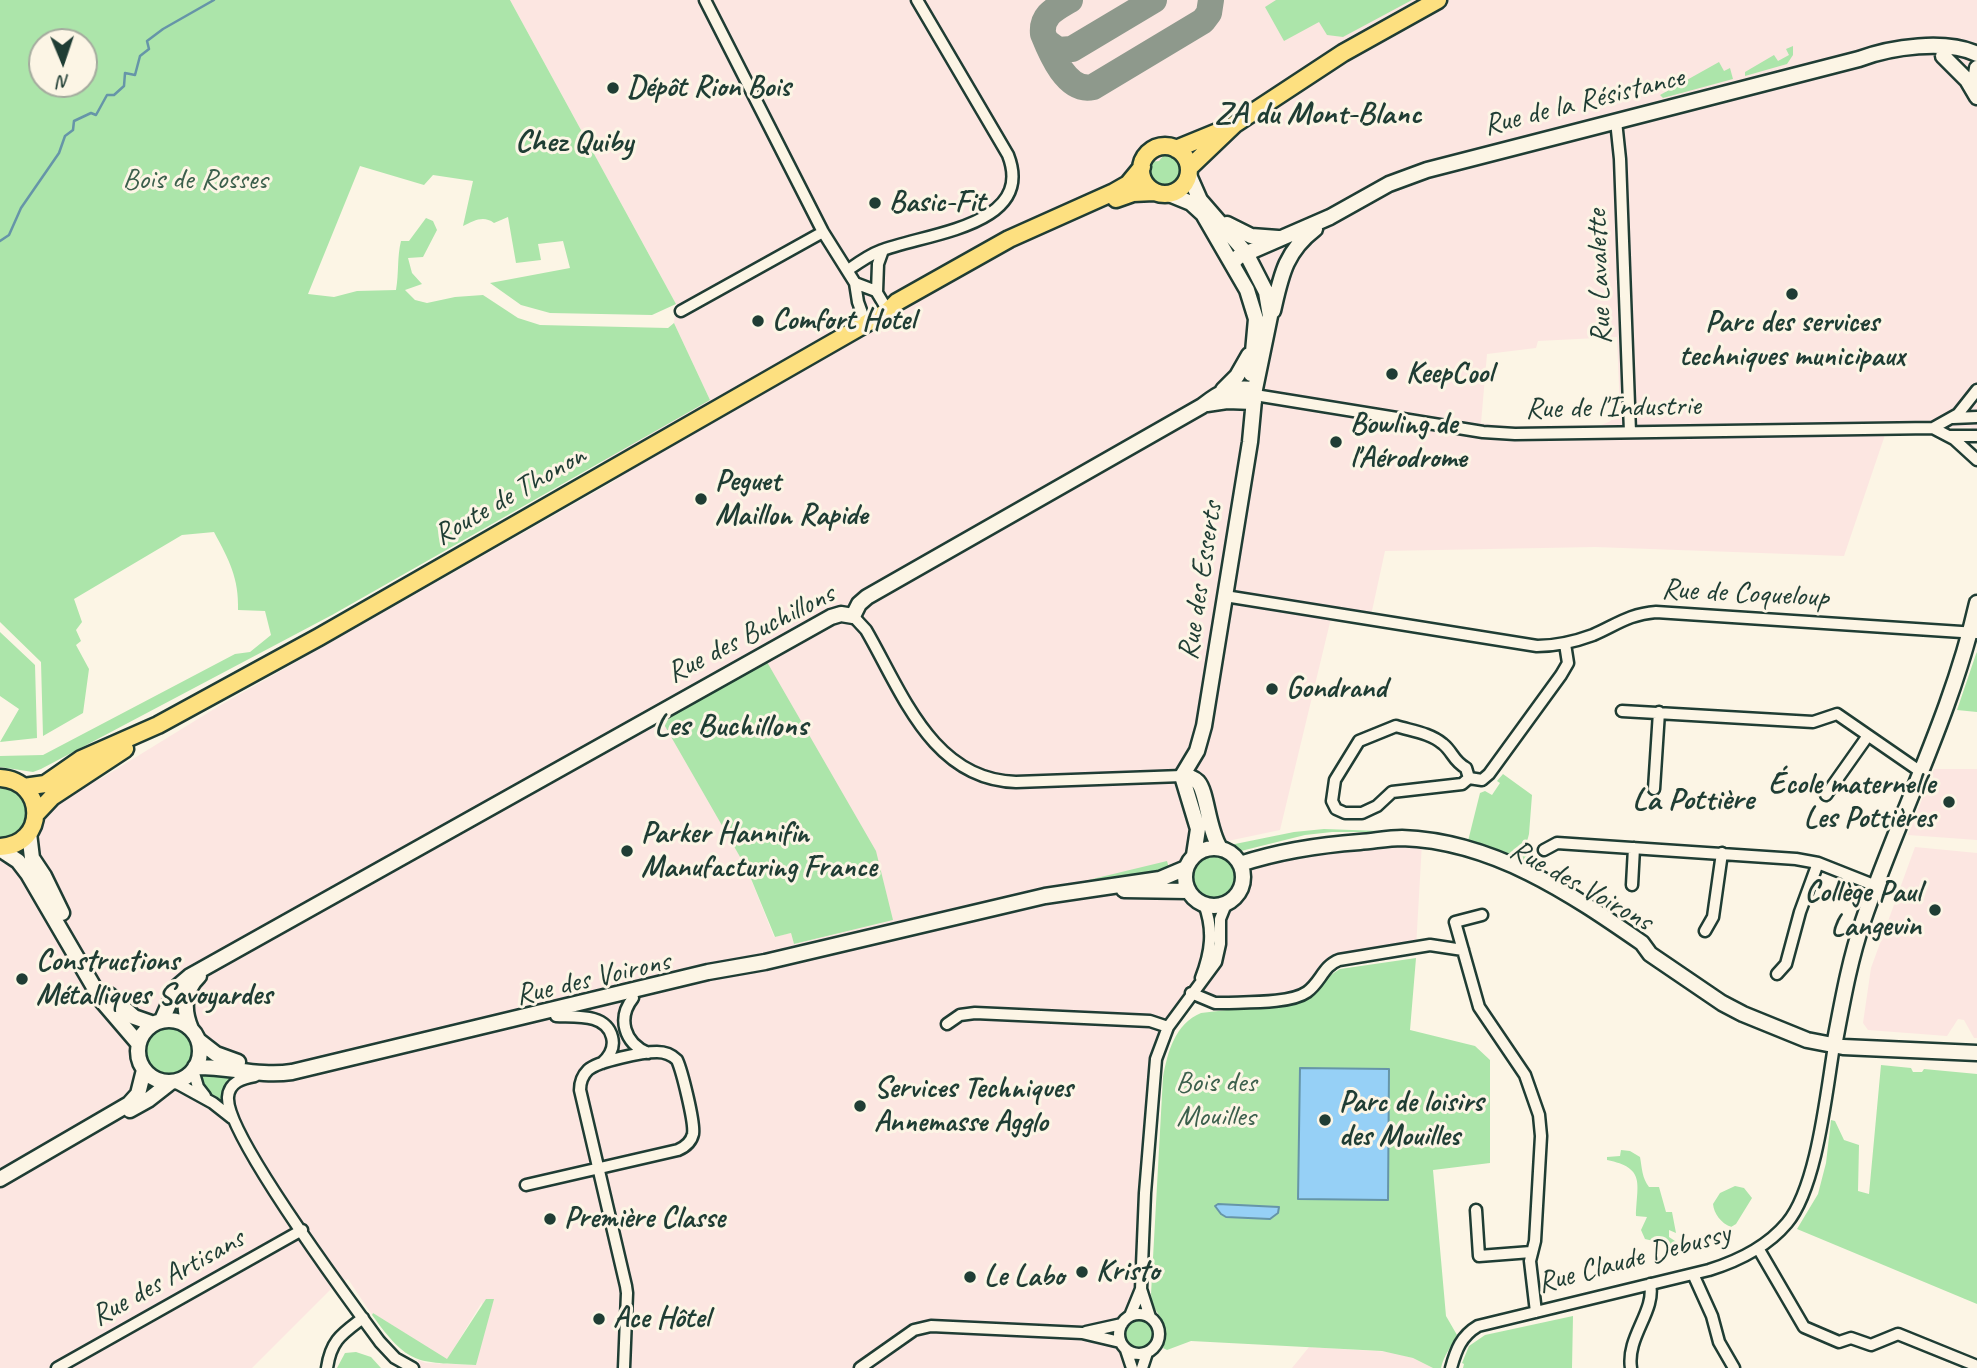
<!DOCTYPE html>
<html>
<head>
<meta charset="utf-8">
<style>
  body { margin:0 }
  #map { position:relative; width:1977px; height:1368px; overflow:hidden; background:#fcf5e5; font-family:Caveat,sans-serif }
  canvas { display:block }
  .north { position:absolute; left:28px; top:28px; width:70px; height:70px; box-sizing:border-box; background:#fcf5e5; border:2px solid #a4ab9e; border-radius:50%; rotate:178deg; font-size:19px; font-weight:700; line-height:28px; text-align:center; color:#1f3d34 }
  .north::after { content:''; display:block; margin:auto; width:24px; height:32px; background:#1f3d34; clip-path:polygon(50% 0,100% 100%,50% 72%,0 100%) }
</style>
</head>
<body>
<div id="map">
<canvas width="1977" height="1368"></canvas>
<div class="north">N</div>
</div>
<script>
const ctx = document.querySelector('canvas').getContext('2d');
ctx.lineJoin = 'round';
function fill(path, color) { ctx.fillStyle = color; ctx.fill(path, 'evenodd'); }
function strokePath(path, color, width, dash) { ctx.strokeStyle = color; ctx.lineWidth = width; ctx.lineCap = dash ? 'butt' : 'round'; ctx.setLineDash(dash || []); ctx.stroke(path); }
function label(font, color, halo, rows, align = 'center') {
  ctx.font = font + ' Caveat,sans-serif'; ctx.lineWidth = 6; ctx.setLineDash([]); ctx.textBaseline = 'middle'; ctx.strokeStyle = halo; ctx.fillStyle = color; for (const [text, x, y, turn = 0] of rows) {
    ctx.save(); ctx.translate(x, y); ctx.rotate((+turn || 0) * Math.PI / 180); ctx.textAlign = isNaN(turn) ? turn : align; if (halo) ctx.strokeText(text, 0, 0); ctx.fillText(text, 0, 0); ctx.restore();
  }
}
fill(new Path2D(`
  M510,0H1977V436L1971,427L1887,429L1844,556L1595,547L1385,551L1370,620L1332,614L1280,830L1223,842L1245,862L1295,849L1422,843L1416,948L1339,960L1304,994L1223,1003L1191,993L1162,1037L1145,1193L1138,1368H417L418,1360L426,1363L476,1365L482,1302L447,1360L373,1313L372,1315L348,1279L332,1288L252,1368H0V840L69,793L102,778L219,706L616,480L602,460L710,400L674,323L676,304ZM1617,337L1620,412L1609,422L1601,425L1510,426L1481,423L1487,354L1536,348L1538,341ZM747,869L892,920L794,944L791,933L774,937Z
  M1934,769H1977V840L1908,835Z
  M1915,847L1977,853V1038H1974L1964,1020L1958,1019L1947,1036L1868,1030L1863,1023L1871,968Z
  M1309,1347L1391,1352L1413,1358L1433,1368H1292Z`), '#fce6e1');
fill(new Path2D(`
  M0,0H510L676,304L652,315L550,313L521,305L490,283L570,268L563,241L538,244L541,260L516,263L508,217L494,223C483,215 474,221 463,226L473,181L433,175L424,185L360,166L308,294L334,297L357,291L396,290C399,273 397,257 401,241H409L426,218L433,221L437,230L423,257L408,258L412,273L422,284L405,290L415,300L427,303L455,297L483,295L518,318L540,325L668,328L674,323L710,400L332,615L41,769L33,772L0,767V756L43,755L235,654L250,652L271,635L265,611L238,610C239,578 229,560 214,532L182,535L74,599L82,622L76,630L81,641L76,645L89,669L83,713L43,736L41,662L0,622ZM84,42V84H42V42Z
  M1276,0H1412L1343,37L1327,35L1319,22L1284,41L1265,7Z
  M1793,46V55L1787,64L1745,76V72L1774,55L1778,61L1789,55L1786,49Z
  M1719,62L1724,71L1730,68L1733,79L1663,98L1660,95Z
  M1166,152C1189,157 1189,185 1166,189L1152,183L1147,171L1149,162L1159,161Z
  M0,632L35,665L37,738L0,742L19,709L0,696Z
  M1977,652V712L1957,710L1976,654Z
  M767,662L876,851L893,920L794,944L791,933L775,937L747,869L662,721Z
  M1503,774L1532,795L1529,834L1525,849L1532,850L1537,860L1535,866L1468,841L1480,793L1485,791L1492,795L1500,783L1497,781Z
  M0,787C22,789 38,813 21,832C16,837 7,839 0,841Z
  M1324,829L1408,832H1332L1305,835L1241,851L1230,845L1294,832Z
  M1192 877a22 22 0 1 1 44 0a22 22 0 1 1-44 0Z
  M1167,861L1170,872L1157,875L1076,883Z
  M1416,958L1410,1030L1475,1046L1490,1060V1163L1433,1170L1446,1316L1457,1335C1451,1347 1444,1355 1441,1368H1433L1413,1358L1382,1351L1191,1341L1167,1350L1163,1348C1173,1316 1153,1320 1151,1294L1163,1077C1168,1051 1175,1024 1201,1013L1304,1001C1318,992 1326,976 1340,969Z
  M144 1051a25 25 0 1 1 50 0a25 25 0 1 1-50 0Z
  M1881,1065L1911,1068L1913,1072H1922L1924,1069L1977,1074V1304L1797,1229L1818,1194L1826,1163L1831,1120L1835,1121L1844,1140L1859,1145L1858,1191L1869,1194Z
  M200,1073H241L224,1105L203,1089Z
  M1621,1150L1630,1151L1640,1157C1642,1168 1642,1178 1649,1187H1659L1666,1212H1672L1676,1233L1669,1230V1237L1681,1245L1678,1252L1666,1244L1645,1239L1641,1230L1647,1217L1636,1216C1637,1183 1646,1168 1607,1160V1157L1620,1156Z
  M1735,1186L1744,1188L1752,1198L1736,1224L1731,1227C1721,1223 1714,1214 1713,1204L1720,1193Z
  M486,1299H494L476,1365C416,1362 409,1366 372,1315L373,1313L447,1359Z
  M1573,1316L1572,1368H1463L1464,1364L1462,1363L1469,1346L1485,1335Z
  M1125 1335a14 14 0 1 1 28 0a14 14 0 1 1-28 0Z
  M356,1352L371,1357L381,1368H337L345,1353Z`), '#ace5aa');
const water = new Path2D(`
  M1300,1068L1389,1069L1388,1200L1298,1199Z
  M1218,1204L1279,1207L1278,1213L1270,1219L1226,1217L1221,1214L1215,1206Z`);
fill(water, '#96d0f6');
strokePath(water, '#6695a8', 2);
strokePath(new Path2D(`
  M0,241L9,235L21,208L59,153L65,136L73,130L74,121L91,113L96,115L107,95H114L124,86L125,73L135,75L140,56L149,49L147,41L163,29L214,0`), '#6695a8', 2.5);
strokePath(new Path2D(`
  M1070,0C1055,9 1041,15 1043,34C1051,54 1067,93 1093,87L1203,21L1209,13L1211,0
  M1047,42L1058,50L1072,49L1154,0`), '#8e998c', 26);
const street = new Path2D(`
  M705,0L823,232L855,283L858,302L866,324
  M1616,121L1620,159L1630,432
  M848,270C858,263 869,255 880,251C925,233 1036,227 1008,155L917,0
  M855,283L876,291L888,311
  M877,292L878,264L883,250
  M681,311L823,232
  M1255,395L1483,432L1515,434L1933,428L1958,414L1977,390
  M1953,418L1977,417
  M1933,428L1954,439L1977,460
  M1950,436H1977
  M1225,596L1537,646C1556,646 1574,642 1593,635C1616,625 1629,614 1656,612L1977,633
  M853,616L866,630C902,692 932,780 1016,782L1182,776
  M1622,711L1813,722L1837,714L1921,772
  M1396,726C1412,731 1430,733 1443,744C1453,752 1453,761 1466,768L1469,778L1462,784L1392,792L1377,806L1362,813H1345L1336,809L1332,801L1335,780L1359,741Z
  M1469,778L1482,780L1489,774L1561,675L1568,663L1565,644
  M1654,789L1659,712
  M1826,795L1867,737
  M1544,850L1557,843L1796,859L1818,863L1876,886
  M1632,885L1634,848
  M1482,915L1455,922L1479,1007L1525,1075L1539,1115L1541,1136L1535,1241L1530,1261L1536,1312
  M1705,931L1713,917L1722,853
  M1777,974L1786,964L1800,912L1818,863
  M1201,978C1211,952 1214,930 1204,904
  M1191,993L1215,1003H1223C1245,1002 1290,1004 1307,992C1321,982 1323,966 1339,960L1430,945L1463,950
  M633,998C617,1018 624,1043 648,1053
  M556,1016C575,1017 606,1013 612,1037C615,1048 610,1056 602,1063
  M947,1024L960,1015L975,1013L1150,1021L1168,1027
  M193,1070L198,1087L205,1096
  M255,1076C243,1078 229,1082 228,1097C225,1133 352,1304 380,1342L395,1358L413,1368
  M173,1081L213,1103L232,1118
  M526,1185L678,1150C685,1147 691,1143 693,1134C695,1123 682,1071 677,1060C671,1054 665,1052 657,1052C643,1052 598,1061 588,1070C582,1076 580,1082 580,1090L626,1286L627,1293L624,1368
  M1476,1210L1479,1256L1531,1252
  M1758,1248L1804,1327L1839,1342L1851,1338L1871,1345L1898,1334L1977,1366
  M1693,1274L1712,1316L1719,1342L1734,1368
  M1141,1289L1150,1317
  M1119 1334a20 20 0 1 1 40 0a20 20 0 1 1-40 0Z
  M1130,1316L1141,1289L1145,1193L1156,1059L1168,1027L1216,962L1220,944V919L1226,904
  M1086,1332L1122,1324
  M1126,1350L1132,1368
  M57,1368L302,1230
  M327,1368C331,1340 342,1334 363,1318
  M860,1368L914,1330L931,1326L1082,1333L1120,1342
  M1142,1368L1147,1353
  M1451,1368C1456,1350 1461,1336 1478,1326L1709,1270C1738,1261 1767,1247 1787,1223C1817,1187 1826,1094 1834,1046
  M1631,1368C1626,1337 1656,1311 1650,1284`);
const secondary = new Path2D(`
  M1943,56L1967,80L1977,97
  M1974,89L1977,68
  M1169,194L1191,203L1203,214L1247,290L1256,319L1251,374
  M1227,224L1251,236L1278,238
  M1232,264L1238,257L1330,217L1389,184L1427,170L1859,59C1891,47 1946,39 1977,54
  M1273,311C1281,276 1285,252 1315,229
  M1223,390L1237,376L1249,355
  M1207,404L1227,401L1254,402
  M1182,776L1197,751L1204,726L1250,442L1255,389L1270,316L1266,292L1246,253L1200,200L1189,175
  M1182,776C1188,776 1193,777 1198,782C1207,792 1208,830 1220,848
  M1182,776L1198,829L1194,855
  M29,833L32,858L44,876L62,913
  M1185 877a29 29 0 1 1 58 0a29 29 0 1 1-58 0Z
  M0,849L18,861L28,874L102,1001L138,1043
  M1240,864C1280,851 1318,845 1360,842C1374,841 1388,838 1402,838C1493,841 1570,893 1642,943L1650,954L1722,1003L1743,1014L1807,1040L1843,1047L1977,1053
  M1124,890L1188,891
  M109,995L134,1017L154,1024
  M162,1020L176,988L190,976L831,617L841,614L853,616L859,604L867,597L1202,406C1223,390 1229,387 1255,389
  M138 1051a31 31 0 1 1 62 0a31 31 0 1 1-62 0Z
  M191,1029C183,1010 183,991 199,976
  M198,1040L216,1054L238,1062
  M1834,1046C1842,1004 1849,962 1863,921C1899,815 1952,714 1977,603
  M195,1067C227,1066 259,1077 292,1072L708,972L765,962L1045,896L1160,879L1186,868
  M130,1110L148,1100L171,1082
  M0,1179L129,1104L138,1094L144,1070`);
const primary = new Path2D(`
  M1141 170a24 24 0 1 1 48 0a24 24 0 1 1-48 0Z
  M1176,149L1220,131
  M1189,168L1235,124L1343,53L1438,0
  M1116,199L1133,193L1154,192
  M0,778C47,781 47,845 0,847
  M24,787L45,784L81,759L158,725L319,637L888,311L897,302L1009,239L1114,192L1128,184L1142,167
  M36,814L52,797L125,749`);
strokePath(street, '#1f3d34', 15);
strokePath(secondary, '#1f3d34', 19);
strokePath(primary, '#1f3d34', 21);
strokePath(street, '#fcf5e5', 10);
strokePath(secondary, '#fcf5e5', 14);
strokePath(primary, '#fde080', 16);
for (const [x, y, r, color] of [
  [613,88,7,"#1f3d34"],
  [875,203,7,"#1f3d34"],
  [1792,294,7,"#1f3d34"],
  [758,321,7,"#1f3d34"],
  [1392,374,7,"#1f3d34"],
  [1336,442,7,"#1f3d34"],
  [701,499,7,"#1f3d34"],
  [1272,689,7,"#1f3d34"],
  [1949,802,7,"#1f3d34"],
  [627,851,7,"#1f3d34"],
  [1935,910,7,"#1f3d34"],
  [22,979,7,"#1f3d34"],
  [860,1106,7,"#1f3d34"],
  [1325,1120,7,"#1f3d34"],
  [550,1219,7,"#1f3d34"],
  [1082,1272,7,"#1f3d34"],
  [970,1277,7,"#1f3d34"],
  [599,1319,7,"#1f3d34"]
]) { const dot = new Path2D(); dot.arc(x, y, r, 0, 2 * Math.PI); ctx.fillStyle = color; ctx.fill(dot); strokePath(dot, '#fcf5e5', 2.5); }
label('bold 30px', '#1f3d34', '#fcf5e5', [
  ["Dépôt Rion Bois",627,88],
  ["Basic-Fit",889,203],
  ["Comfort Hotel",772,321],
  ["Parc des services",1792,323,"center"],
  ["techniques municipaux",1792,357,"center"],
  ["KeepCool",1406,374],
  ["Bowling de",1350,425],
  ["l'Aérodrome",1350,459],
  ["Peguet",715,482],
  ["Maillon Rapide",715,516],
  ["Gondrand",1286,689],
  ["École maternelle",1935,785,"right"],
  ["Les Pottières",1935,819,"right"],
  ["Parker Hannifin",641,834],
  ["Manufacturing France",641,868],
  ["Collège Paul",1921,893,"right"],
  ["Langevin",1921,927,"right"],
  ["Constructions",36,962],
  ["Métalliques Savoyardes",36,996],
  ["Services Techniques",874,1089],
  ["Annemasse Agglo",874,1123],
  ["Parc de loisirs",1339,1103],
  ["des Mouilles",1339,1137],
  ["Première Classe",564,1219],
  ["Kristo",1096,1272],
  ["Le Labo",984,1277],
  ["Ace Hôtel",613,1319]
], 'left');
label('30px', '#1f3d34', '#fcf5e5', [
  ["Rue de la Résistance",1584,102,-14],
  ["Rue Lavalette",1600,277,-92],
  ["Rue de l'Industrie",1613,408,-1],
  ["Route de Thonon",510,496,-30],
  ["Rue des Esserts",1201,581,-81],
  ["Rue de Coqueloup",1745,594,3],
  ["Rue des Buchillons",751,634,-27],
  ["Rue des Voirons",1581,886,29],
  ["Rue des Voirons",593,979,-13],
  ["Rue Claude Debussy",1634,1259,-15],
  ["Rue des Artisans",168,1278,-29]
]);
label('30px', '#3b5f4c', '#fcf5e5', [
  ["Bois de Rosses",195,180],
  ["Bois des",1216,1083],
  ["Mouilles",1216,1117]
]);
label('bold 32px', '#1f3d34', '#fcf5e5', [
  ["ZA du Mont-Blanc",1318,115],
  ["Chez Quiby",574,143],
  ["Les Buchillons",731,727],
  ["La Pottière",1693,801]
]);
</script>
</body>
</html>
